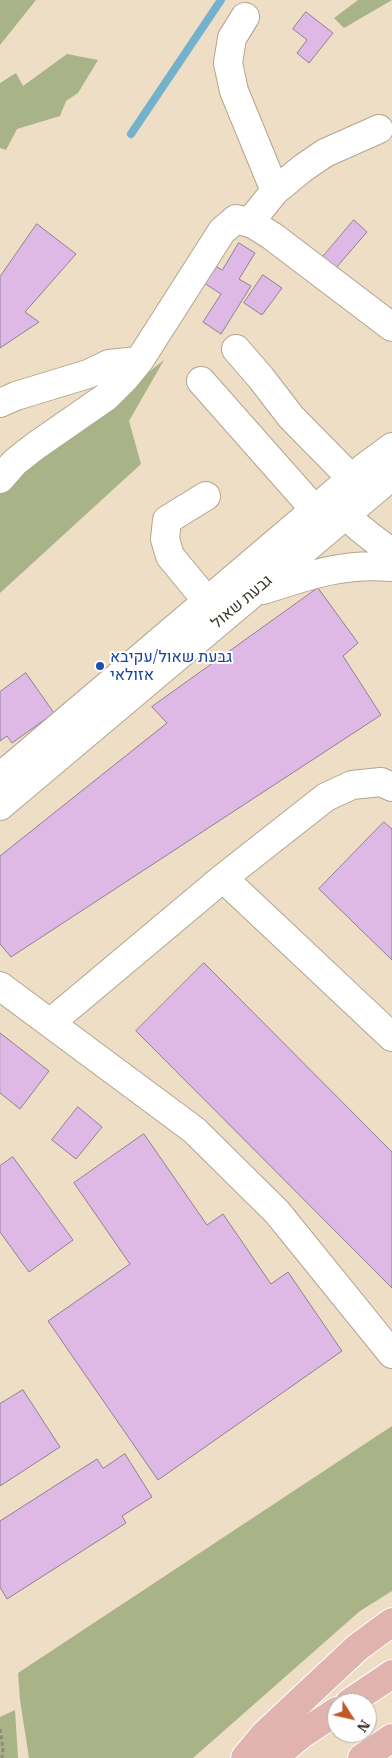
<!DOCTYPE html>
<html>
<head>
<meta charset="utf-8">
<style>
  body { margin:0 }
  #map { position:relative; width:392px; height:1758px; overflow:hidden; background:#eddec5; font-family:"IBM Plex Serif",serif }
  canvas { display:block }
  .north { position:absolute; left:327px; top:1693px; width:50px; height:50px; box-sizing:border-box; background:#fff; border:1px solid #b0aeaa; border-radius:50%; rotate:125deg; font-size:14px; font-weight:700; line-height:20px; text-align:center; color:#3a342a }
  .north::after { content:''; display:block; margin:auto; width:18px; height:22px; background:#bf5a28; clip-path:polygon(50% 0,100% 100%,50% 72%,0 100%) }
</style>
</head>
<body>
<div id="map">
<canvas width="392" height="1758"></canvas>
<div class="north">N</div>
</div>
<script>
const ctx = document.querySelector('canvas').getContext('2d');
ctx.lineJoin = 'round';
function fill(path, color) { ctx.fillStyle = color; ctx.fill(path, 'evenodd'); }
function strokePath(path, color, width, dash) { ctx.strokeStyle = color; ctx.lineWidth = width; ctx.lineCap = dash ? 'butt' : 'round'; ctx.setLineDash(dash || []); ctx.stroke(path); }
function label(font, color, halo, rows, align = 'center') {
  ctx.font = font + ' "IBM Plex Serif",Heebo,serif'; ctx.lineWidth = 4; ctx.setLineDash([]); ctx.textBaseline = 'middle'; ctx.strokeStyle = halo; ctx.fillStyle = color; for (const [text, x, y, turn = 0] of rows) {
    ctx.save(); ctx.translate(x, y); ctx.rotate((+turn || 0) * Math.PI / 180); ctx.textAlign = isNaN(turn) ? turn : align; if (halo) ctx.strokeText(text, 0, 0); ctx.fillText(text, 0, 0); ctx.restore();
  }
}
fill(new Path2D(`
  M0,0H36L0,45Z
  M358,0H392L344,28L334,18Z
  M67,54L98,60L78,93L66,101L60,116L17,129L6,150L0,148V83L16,73L23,86Z
  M164,360L129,421L141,464L0,593V493L40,452L144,376Z
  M392,1426V1591L360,1611L193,1758H29L20,1700L18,1673Z
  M15,1710L18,1758H0V1717Z`), '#a9b388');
strokePath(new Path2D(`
  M131,134L221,0`), '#74b1cd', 8);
const building = new Path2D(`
  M306,12L333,33L309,63L297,53L307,40L293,29Z
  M354,220L367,232L335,269L322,258Z
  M37,224L76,254L25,312L39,322L0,348V277Z
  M239,243L255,253L239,279L251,286L221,334L203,322L221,294L201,281L212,264L222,270Z
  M263,275L282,288L262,315L244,303Z
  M318,588L358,643L343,656L381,715L11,957L0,944V856L167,723L152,707Z
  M26,673L54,713L12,743L7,736L0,741V692Z
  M384,822L392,829V960L319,889Z
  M204,963L392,1152V1288L136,1031Z
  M0,1033L49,1071L20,1109L0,1093Z
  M78,1107L102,1127L76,1159L52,1140Z
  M144,1134L207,1225L223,1214L271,1284L288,1272L342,1351L158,1480L48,1321L130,1264L74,1183Z
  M13,1157L73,1240L29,1272L0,1232V1166Z
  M23,1390L60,1447L0,1486V1404Z
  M125,1454L152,1497L122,1516L126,1523L7,1599L0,1587V1521L97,1459L103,1468Z`);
fill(building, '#dfb9e6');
strokePath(building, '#907f93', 1);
const minor = new Path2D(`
  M245,17L232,38L228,63L234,91L275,191
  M249,223L275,191L303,168L325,153L379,129
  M236,349L261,378L291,417L352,479
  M201,381L315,510
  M0,403L16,396L88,374L109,364L139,361
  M0,479L15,462L34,447L106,397L126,377L139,361L222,231L236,219L253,224L272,236L392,327
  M206,496L167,520L165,539L170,556L207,601
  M332,501C350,521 369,537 392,552
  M263,590C310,575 342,563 392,567
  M0,777L365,467L392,447
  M0,806L392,476
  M223,878L392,1037
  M0,986L194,1130L277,1212L392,1354
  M50,1023L223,878L326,797L352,785L381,782L392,787`);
const major = new Path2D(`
  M349,1703L392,1674
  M245,1758L264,1735L358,1647L392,1622
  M273,1758L302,1734L337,1711
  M362,1758L392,1738`);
strokePath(minor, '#b3a58e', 30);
strokePath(major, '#fff', 30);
strokePath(new Path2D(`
  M0,1729L3,1749L2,1758`), '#948a78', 3, [4, 2.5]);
strokePath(minor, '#fff', 28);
strokePath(major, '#e0b3af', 28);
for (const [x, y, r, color] of [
  [100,666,5,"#1a4fb4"]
]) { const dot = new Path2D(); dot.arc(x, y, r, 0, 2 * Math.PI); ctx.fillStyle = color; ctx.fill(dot); strokePath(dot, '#fff', 2); }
label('16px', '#3a342a', '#fff', [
  ["גבעת שאול",242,602,-40]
]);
label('16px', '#164399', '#fff', [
  ["גבעת שאול/עקיבא",110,657],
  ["אזולאי",110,675]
], 'left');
</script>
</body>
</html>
